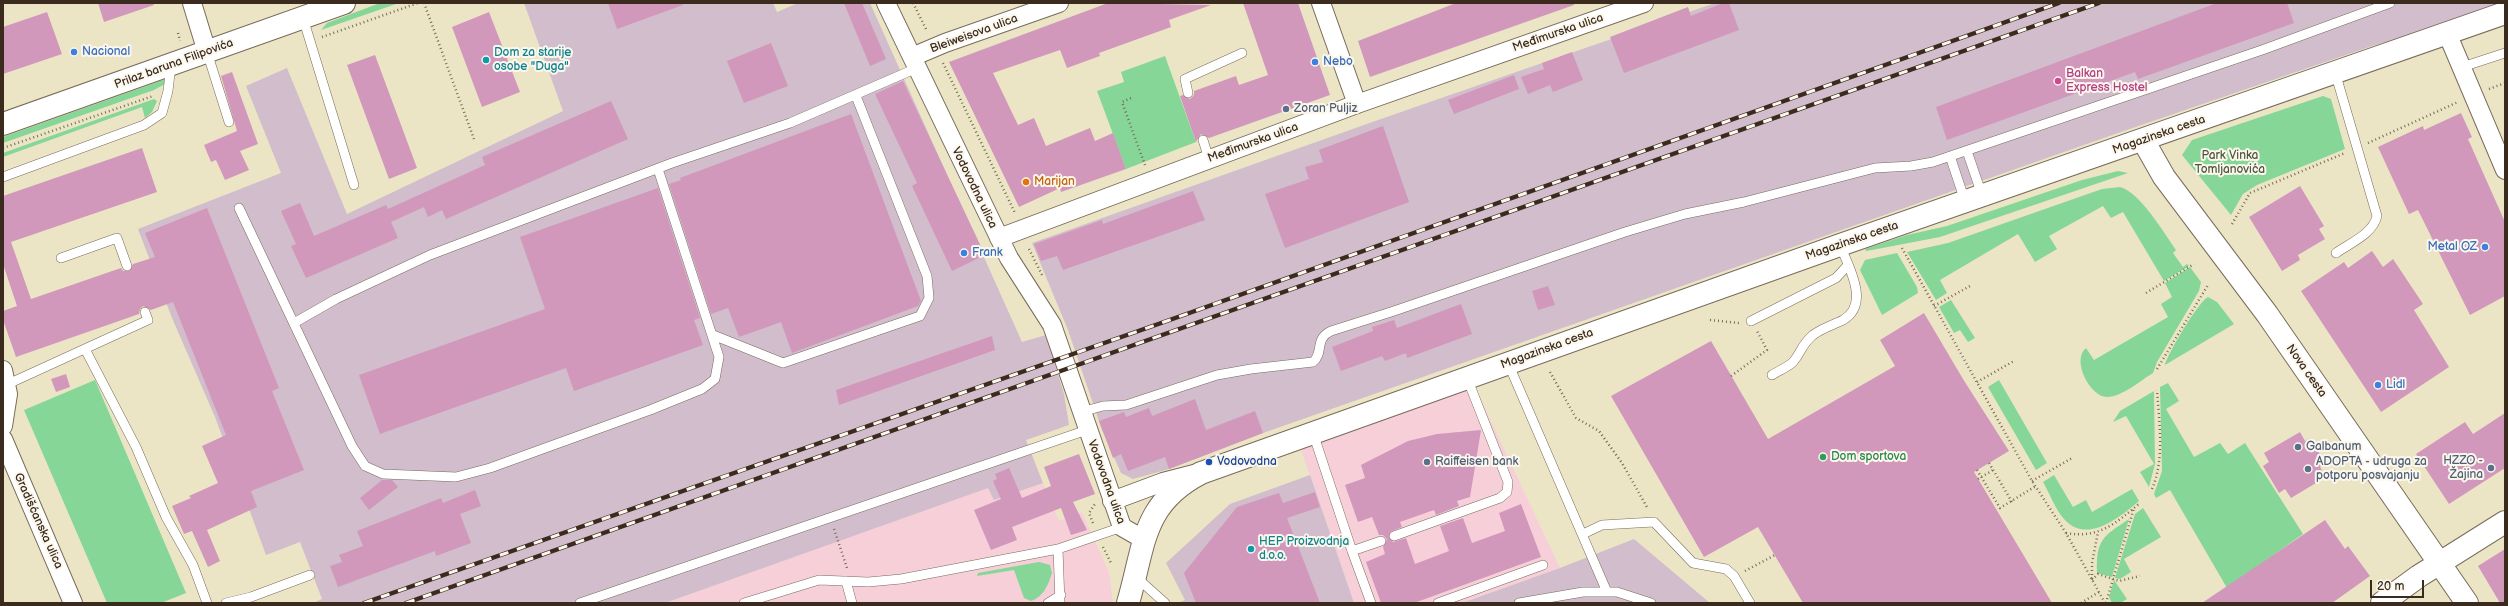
<!DOCTYPE html>
<html>
<head>
<meta charset="utf-8">
<style>
  body { margin:0 }
  #map { position:relative; width:2508px; height:606px; overflow:hidden; background:#ebe5c6; font-family:"Balsamiq Sans",sans-serif }
  canvas { display:block }
  .frame { position:absolute; inset:0; border:4px solid #3b2a1e; pointer-events:none }
  .scale { position:absolute; left:2370px; top:580px; width:54px; height:18px; box-sizing:border-box; border:2px solid #3b2a1e; border-top:0; padding-left:5px; font-size:12px; line-height:14px; white-space:nowrap; color:#3b2a1e; -webkit-text-stroke:3px #fbf7ec; paint-order:stroke }
</style>
</head>
<body>
<div id="map">
<canvas width="2508" height="606"></canvas>
<div class="frame"></div>
<div class="scale">20 m</div>
</div>
<script>
const ctx = document.querySelector('canvas').getContext('2d');
ctx.lineJoin = 'round';
function fill(path, color) { ctx.fillStyle = color; ctx.fill(path, 'evenodd'); }
function strokePath(path, color, width, dash) { ctx.strokeStyle = color; ctx.lineWidth = width; ctx.lineCap = dash ? 'butt' : 'round'; ctx.setLineDash(dash || []); ctx.stroke(path); }
function label(font, color, halo, rows, align = 'center') {
  ctx.font = font + ' "Balsamiq Sans",sans-serif'; ctx.lineWidth = 4; ctx.setLineDash([]); ctx.textBaseline = 'middle'; ctx.strokeStyle = halo; ctx.fillStyle = color; for (const [text, x, y, turn = 0] of rows) {
    ctx.save(); ctx.translate(x, y); ctx.rotate((+turn || 0) * Math.PI / 180); ctx.textAlign = isNaN(turn) ? turn : align; if (halo) ctx.strokeText(text, 0, 0); ctx.fillText(text, 0, 0); ctx.restore();
  }
}
fill(new Path2D(`
  M1473,383L1560,568L1462,603H1354L1300,447Z
  M1043,483L1059,521L1082,512L1109,572L1113,603H665L989,487L994,500Z`), '#f6cfd9');
fill(new Path2D(`
  M524,3H773L777,12L798,3H870L1022,342L1046,335L1064,394L1069,425L1026,440L1043,483L994,500L988,488L665,603H313L322,599L300,542L266,555L215,417L172,318L138,229L281,173L246,86L287,68L347,214L563,111Z
  M1715,3H2505L2438,28L2372,46L2121,132L1263,433L1169,469L1133,479L1121,473L1102,430L1068,330L1032,243L1378,120Z
  M1310,475L1354,603H1178L1185,600L1166,563L1230,504Z
  M1634,539L1710,603H1462L1560,568Z`), '#d1bdcb');
fill(new Path2D(`
  M380,3H399L321,30L327,23Z
  M1165,56L1196,142L1126,169L1097,91L1124,82L1121,72Z
  M166,79L165,84L154,90L3,143V137Z
  M2323,96L2331,99L2345,149L2257,185L2243,194L2231,215L2182,155L2192,140Z
  M154,99L157,101L152,112L145,118L142,107L3,157V153Z
  M2118,171L2128,173L1940,237L1872,250L1866,251L1865,249L1907,235L1947,226L2082,180Z
  M2120,187C2140,192 2164,233 2176,250L2173,253L2183,267L2187,264L2189,266L2164,281L2123,212L2111,218L2103,206L2049,236L2057,249L2035,262L2018,234L1940,280L1947,293L1936,300L1907,252L1948,243L2102,189Z
  M1897,253L1917,287L1918,293L1882,315L1860,270L1865,260Z
  M2190,267L2201,282L2199,291L2157,362L2153,373C2141,380 2122,397 2107,397C2090,397 2071,360 2086,348L2094,360L2168,317L2161,304L2172,297L2165,283Z
  M2208,297L2217,302L2234,324L2165,365C2168,353 2199,301 2208,297Z
  M1951,300L1975,338L1968,342L1960,330L1954,333L1939,307Z
  M95,380L186,593L161,603H107L24,410Z
  M1999,380L2047,463L2036,470L1988,387Z
  M2168,383L2179,401L2166,409L2194,457L2220,443L2228,454L2245,443L2303,534L2227,588L2170,490L2156,498L2154,494L2162,471L2160,387Z
  M2154,391L2155,464L2149,487L2140,472L2154,464L2126,416L2113,422L2120,411Z
  M2054,475L2073,507L2086,500L2092,512L2132,489L2139,501C2120,517 2087,545 2064,519C2055,509 2050,494 2043,482Z
  M2143,508L2161,537L2124,559L2131,572L2120,579L2115,578L2135,514Z
  M2129,519L2112,577L2097,573C2096,540 2102,537 2129,519Z
  M1039,562L1050,565L1052,573C1048,586 1043,597 1031,601L1024,598L1014,570L977,576L978,573Z
  M2114,580L2127,599L2120,603H2112L2109,597Z`), '#86d797');
fill(new Path2D(`
  M98,3H153L154,5L104,22Z
  M608,3H683V5L617,29Z
  M844,3H862L886,59L870,66Z
  M1108,3L1211,5L1169,20L1171,27L1099,53L1100,56L1067,68L1060,50L993,73L1018,125L1034,118L1046,146L1090,128L1095,141L1113,133L1126,169L1061,192L1060,188L1019,207L949,62Z
  M1243,3H1298L1330,95L1209,138L1201,134L1196,142L1180,96L1183,95L1190,99L1194,95V91L1236,76L1239,85L1268,75Z
  M1456,3H1574V5L1370,77L1358,41Z
  M1723,3H1729L1739,30L1624,73L1610,37L1688,7L1691,16Z
  M2217,3H2287L2294,23L2138,79L2135,72L1947,140L1936,107Z
  M47,12L62,54L3,74V27Z
  M489,12L520,92L482,107L452,27Z
  M771,43L788,86L744,103L727,61Z
  M1572,52L1583,80L1553,92L1550,85L1528,94L1521,77L1544,69L1542,63Z
  M375,55L417,168L389,179L347,65Z
  M232,72L258,144L240,151L249,170L225,180L216,160L211,162L204,145L237,131L221,76Z
  M1514,75L1519,89L1454,114L1448,100Z
  M903,81L985,255L952,271L912,186L917,183L875,94Z
  M611,101L628,139L446,219L442,210L428,217L424,207L391,222L398,238L306,278L291,246L296,244L281,211L300,203L314,236L386,205L388,209L485,165L482,157Z
  M2461,113L2472,137L2468,139L2505,222V296L2470,315L2418,210L2409,214L2378,147L2423,126L2424,130Z
  M851,114L921,301L918,306L792,353L781,322L739,337L728,308L711,314L669,184L681,180L680,178Z
  M1383,126L1409,202L1285,248L1265,194L1309,179L1305,167L1323,162L1319,150Z
  M142,148L157,192L11,242L31,299L121,268L123,271H129L133,264L155,257L145,233L207,208L279,388L272,391L304,470L251,491L257,507L207,530L220,561L208,567L192,531L184,534L172,506L191,498L189,496L218,483L202,446L226,435L173,302L151,310L143,306L140,309L139,314L16,357L3,320V311L17,306L3,264V196Z
  M2300,186L2324,226L2319,229L2325,239L2298,255L2300,260L2282,271L2249,217Z
  M658,188L700,318L694,320L703,345L574,391L566,368L380,434L359,375L545,309L520,237Z
  M1193,191L1205,220L1063,270L1057,256L1041,261L1034,244L1102,220L1103,224Z
  M2372,251L2383,267L2393,259L2423,304L2414,310L2449,367L2381,412L2301,291L2344,262L2348,268Z
  M1548,286L1555,305L1538,310L1532,291Z
  M1461,304L1472,334L1407,358L1406,353L1385,361L1382,356L1341,371L1332,347L1373,331L1372,327L1394,320L1397,328Z
  M1924,313L1963,379L2009,451L1974,472L2052,603H1803L1758,527L1704,557L1611,396L1711,341L1768,439L1895,366L1880,340Z
  M992,336L995,350L839,405L836,390Z
  M66,374L70,387L56,392L51,379Z
  M1195,399L1206,430L1255,411L1263,433L1169,469L1165,457L1128,471L1121,454L1113,458L1099,421L1124,412L1126,417L1149,408L1152,416Z
  M2505,413V468L2449,504L2416,454L2465,422L2473,434Z
  M1481,430L1470,497L1457,501L1459,506L1436,515L1434,510L1400,522L1402,527L1390,532L1389,538L1393,542L1406,538L1415,564L1449,551L1440,526L1463,518L1472,543L1505,531L1499,513L1521,504L1541,557L1414,603H1381L1366,562L1385,554L1383,547L1387,539L1383,535H1379L1372,517L1358,522L1345,485L1365,478L1361,465L1408,441L1437,434Z
  M2300,432L2305,441L2310,438L2326,464L2320,467L2326,477L2291,498L2285,489L2279,493L2263,466L2269,462L2264,453Z
  M1079,454L1095,494L1073,502L1087,530L1071,535L1061,508L1012,527L1017,540L991,550L974,510L1001,499L993,481L997,479L995,474L1009,468L1022,498L1051,486L1044,467Z
  M382,480H392L398,487L369,510L360,498Z
  M475,490L481,506L460,514L471,543L436,556L435,551L338,587L330,566L342,562L339,555L363,546L357,531L441,498L443,503Z
  M1315,492L1320,507L1287,518L1320,603H1196L1184,573L1237,507L1279,493L1283,503Z
  M2325,520L2345,549L2348,546L2370,576L2332,603H2202Z
  M2505,549V603H2500L2478,566Z`), '#d198bb');
const service = new Path2D(`
  M303,18L354,185
  M207,52L229,122
  M2462,67L2505,53
  M2335,72L2377,216C2373,234 2350,243 2336,253
  M1188,93L1185,79L1242,53
  M1203,140L1209,159
  M1967,151L1982,195
  M1950,156L1965,201
  M3,177L144,125L162,113L168,91L171,65
  M239,208L352,446L365,466L383,474L456,477L490,468L650,410L702,389L715,379L719,357L658,169
  M61,258L117,238L127,266
  M1751,321L1836,278L1848,265
  M294,323L336,299L430,255L672,163L790,123L917,68
  M713,335L783,363L920,316L929,298L927,276L856,96
  M85,349L136,447L166,517L193,565L207,603
  M1508,363L1607,592
  M1772,375C1778,371 1788,367 1793,362C1801,353 1801,345 1813,335C1822,328 1833,325 1843,320C1871,304 1848,266 1840,245
  M8,384L148,320L145,312
  M1081,412L1103,406L1126,405L1217,375L1251,369L1313,362C1324,353 1314,339 1331,331L1391,312L1625,232L1685,214L1744,202L1875,168L1911,166L1933,162L2262,50L2390,3
  M1313,433L1352,551L1381,541
  M1583,534L1602,525L1654,522L1693,563L1726,569L1734,576L1750,603
  M1394,536L1500,498L1507,492L1508,482L1467,378
  M1058,549L1060,603
  M1352,551L1371,603
  M1136,577L1165,603
  M846,581L852,603
  M226,603L251,597L310,575
  M580,603L1087,430
  M744,603L819,580L868,582L901,579L1058,549L1122,527
  M1048,603L1061,595
  M1438,603L1543,565
  M1519,603L1583,592H1617L1651,603`);
const minor = new Path2D(`
  M192,3L207,52
  M886,3L1009,258L1052,325L1122,527L1143,539
  M1321,3L1357,104
  M2447,33L2505,170
  M912,57L945,43L1059,3
  M999,238L1357,104L1644,3
  M3,370L8,394L3,426
  M3,439L73,603
  M1112,501L1163,482L1194,474`);
const tertiary = new Path2D(`
  M2143,140L2164,177L2267,314L2467,603
  M1128,603C1145,546 1141,504 1201,473L1840,245L2505,13
  M2382,603L2419,576L2505,522`);
const secondary = new Path2D(`
  M3,124L344,3`);
strokePath(service, '#796b59', 10);
strokePath(minor, '#796b59', 20);
strokePath(tertiary, '#796b59', 24);
strokePath(secondary, '#796b59', 24);
strokePath(new Path2D(`
  M424,3L474,139
  M913,3L927,31
  M178,33L180,41
  M322,37L418,3
  M943,63L1015,213
  M2489,89L2505,83
  M1131,98L1122,102L1145,165
  M2368,143L2458,102
  M3,148L153,96
  M2232,224L2250,193L2345,153
  M1902,248L2032,481L2066,533L2105,603
  M1029,249L1042,275
  M2146,293L2194,264
  M1934,306L1970,286
  M1710,320L1739,323
  M2157,369L2208,285
  M1550,372L1576,418L1599,431L1622,463L1648,509
  M1731,376L1767,350L1757,331
  M1977,382L2014,361
  M1989,463L2012,502
  M1977,470L2000,508L2036,486
  M1978,479L1993,470
  M2032,481L2072,458
  M2152,489C2165,459 2159,422 2157,390
  M1093,523L1089,513L1095,504
  M834,529L847,568
  M2066,533C2099,539 2116,523 2140,503
  M1103,547L1111,563
  M1745,571L1775,555
  M2092,579V563L2098,532
  M2092,580L2098,574L2119,581L2140,576
  M2081,603L2099,592
  M2106,603L2134,508`), '#796b59', 2.5, [1, 3]);
strokePath(service, '#fff', 9);
strokePath(minor, '#fff', 18);
strokePath(tertiary, '#fff', 22);
strokePath(secondary, '#fff', 22);
const rail = new Path2D(`
  M364,603L1164,322L2059,3
  M406,603L2099,3`);
strokePath(rail, '#3b2a1e', 4.5);
strokePath(rail, '#fbf7ec', 3, [9]);
for (const [x, y, r, color] of [
  [74,52,4,"#3f7fe0"],
  [486,60,4,"#0f9aa8"],
  [1315,62,4,"#3f7fe0"],
  [2058,81,4,"#d1479c"],
  [1286,109,4,"#5c6f8a"],
  [1026,182,4,"#e8710a"],
  [2485,247,4,"#3f7fe0"],
  [964,253,4,"#3f7fe0"],
  [2378,385,4,"#3f7fe0"],
  [2298,447,4,"#5c6f8a"],
  [1823,457,4,"#2e9e5b"],
  [1209,462,4,"#1a4fb4"],
  [1427,462,4,"#5c6f8a"],
  [2491,468,4,"#5c6f8a"],
  [2308,469,4,"#5c6f8a"],
  [1251,549,4,"#0f9aa8"]
]) { const dot = new Path2D(); dot.arc(x, y, r, 0, 2 * Math.PI); ctx.fillStyle = color; ctx.fill(dot); strokePath(dot, '#fbf7ec', 1.5); }
label('12px', '#3b2a1e', '#fbf7ec', [
  ["Međimurska ulica",1558,33,-19],
  ["Bleiweisova ulica",974,34,-20],
  ["Prilaz baruna Filipovića",174,64,-20],
  ["Magazinska cesta",2159,135,-19],
  ["Međimurska ulica",1253,143,-20],
  ["Vodovodna ulica",974,188,64],
  ["Magazinska cesta",1852,241,-19],
  ["Magazinska cesta",1547,349,-20],
  ["Nova cesta",2306,371,55],
  ["Vodovodna ulica",1106,482,70],
  ["Gradišćanska ulica",38,521,66]
]);
label('12px', '#366cbe', '#fbf7ec', [
  ["Nacional",82,52],
  ["Nebo",1323,62],
  ["Metal OZ",2477,247,"right"],
  ["Frank",972,253],
  ["Lidl",2386,385]
], 'left');
label('12px', '#0d838f', '#fbf7ec', [
  ["Dom za starije",494,53],
  ["osobe \"Duga\"",494,67],
  ["HEP Proizvodnja",1259,542],
  ["d.o.o.",1259,556]
], 'left');
label('12px', '#b23c85', '#fbf7ec', [
  ["Balkan",2066,74],
  ["Express Hostel",2066,88]
], 'left');
label('12px', '#4e5e75', '#fbf7ec', [
  ["Zoran Puljiz",1294,109],
  ["Galbanum",2306,447],
  ["HZZO -",2483,461,"right"],
  ["Žajina",2483,475,"right"],
  ["Raiffeisen bank",1435,462],
  ["ADOPTA - udruga za",2316,462],
  ["potporu posvajanju",2316,476]
], 'left');
label('12px', '#4e553c', '#fbf7ec', [
  ["Park Vinka",2230,156],
  ["Tomljanovića",2230,170]
]);
label('12px', '#c56008', '#fbf7ec', [
  ["Marijan",1034,182]
], 'left');
label('12px', '#27864d', '#fbf7ec', [
  ["Dom sportova",1831,457]
], 'left');
label('12px', '#164399', '#fbf7ec', [
  ["Vodovodna",1217,462]
], 'left');
</script>
</body>
</html>
